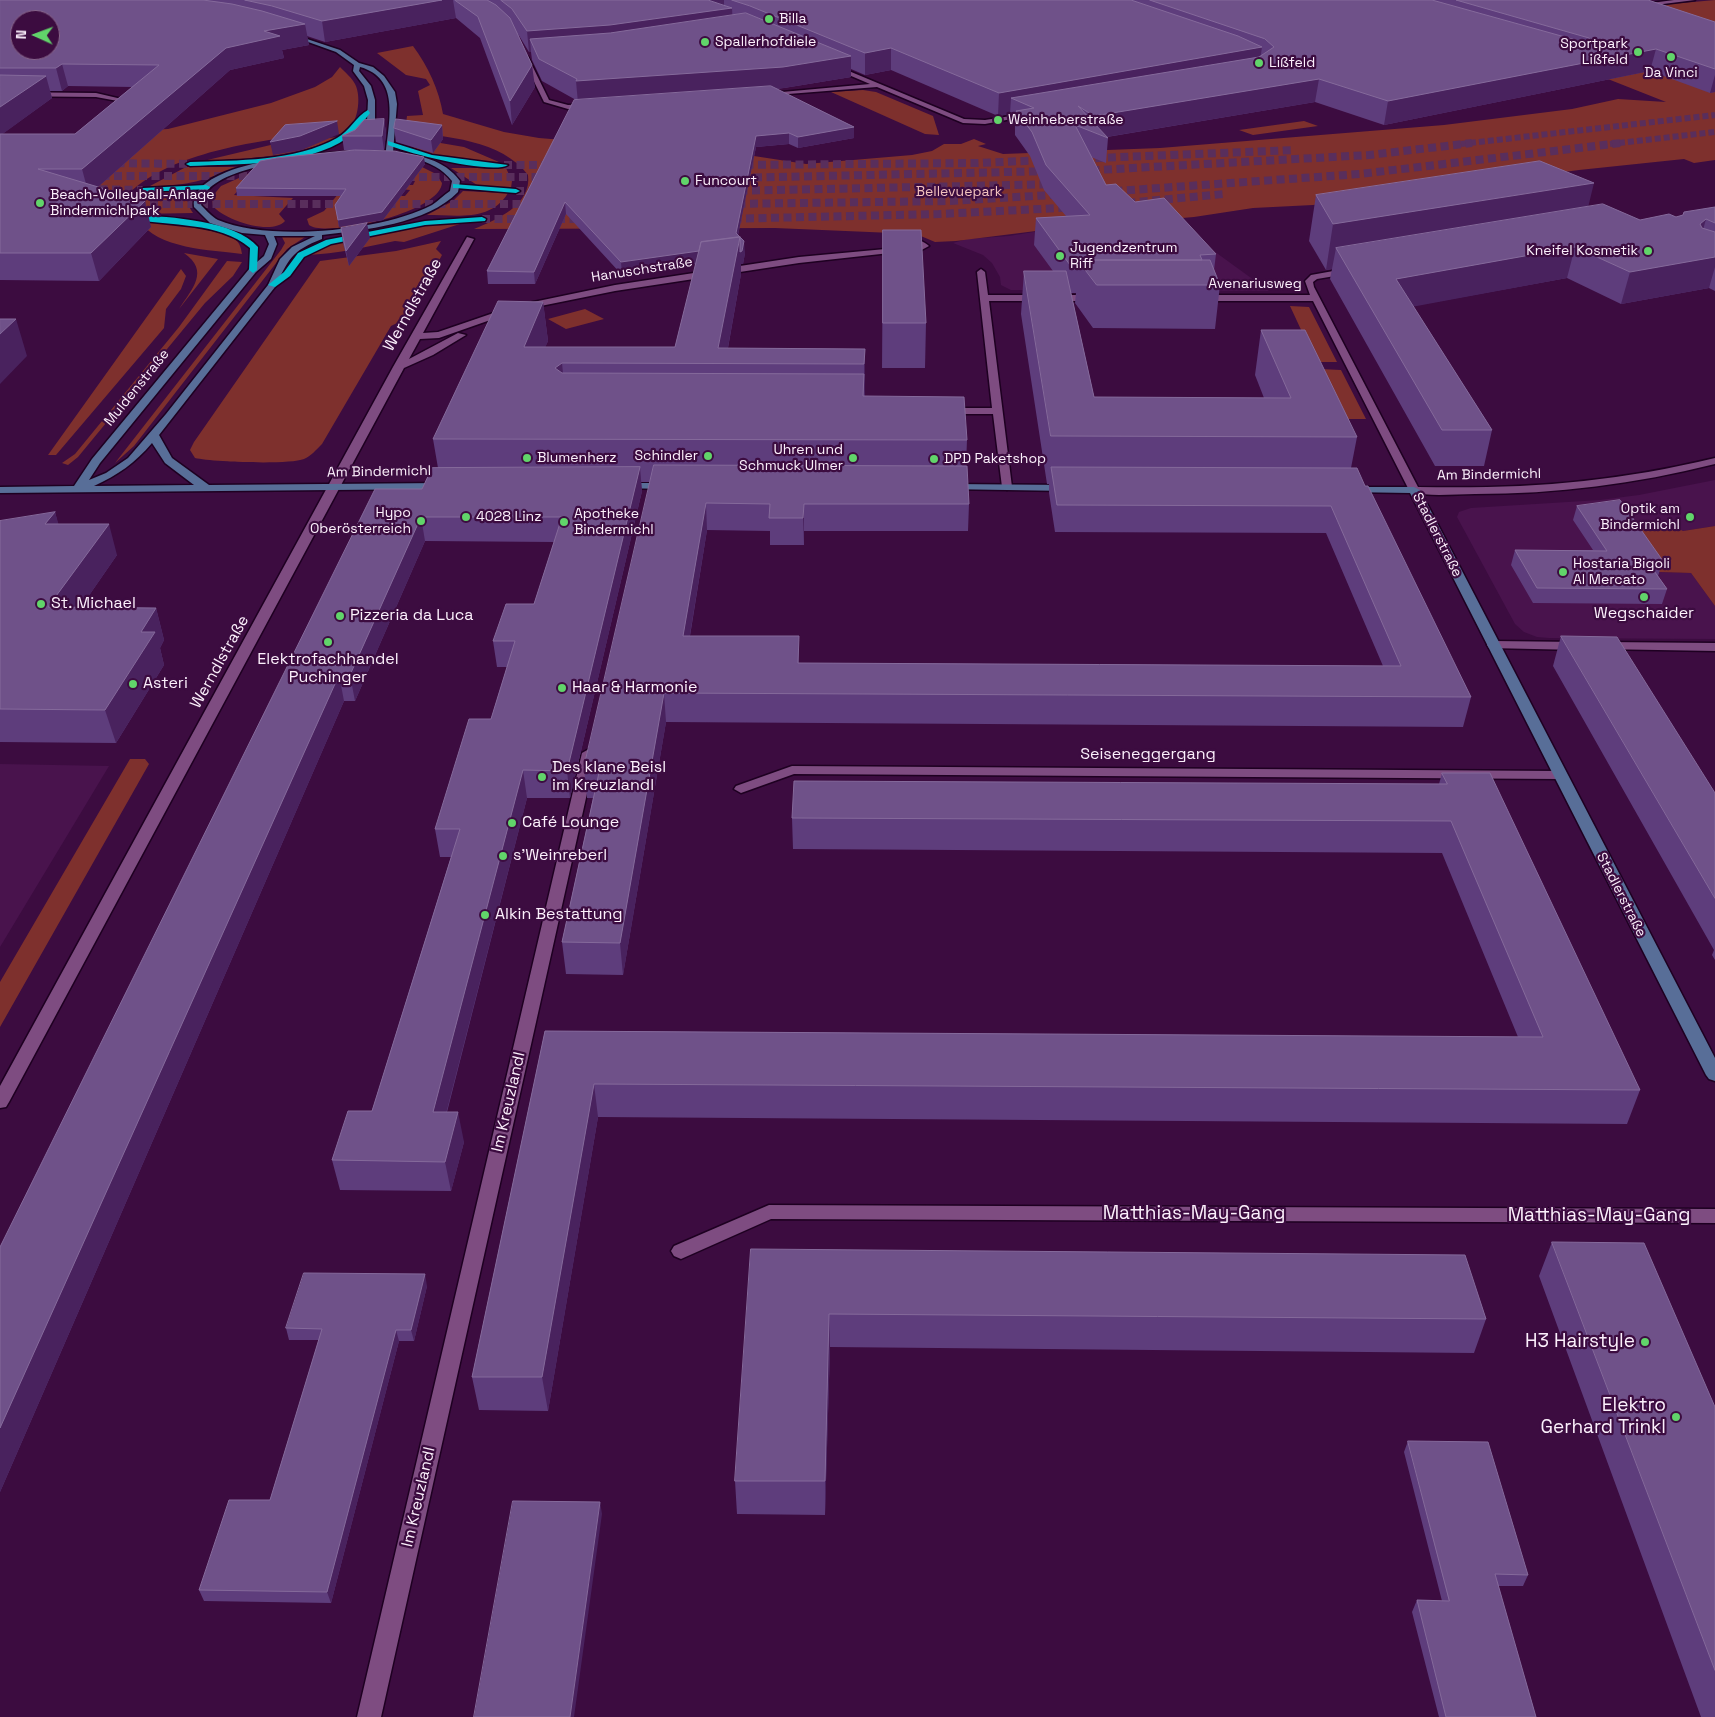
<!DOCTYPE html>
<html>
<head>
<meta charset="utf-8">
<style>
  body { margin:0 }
  #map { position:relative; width:1715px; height:1717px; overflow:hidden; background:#3c0c40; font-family:"Space Grotesk",sans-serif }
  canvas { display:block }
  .north { position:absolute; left:10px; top:10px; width:50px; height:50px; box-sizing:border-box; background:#3c0c40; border:1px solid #89678b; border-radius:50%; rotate:272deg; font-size:14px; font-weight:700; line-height:20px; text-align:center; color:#fcf0fc }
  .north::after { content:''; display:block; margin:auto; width:18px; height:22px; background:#61d46a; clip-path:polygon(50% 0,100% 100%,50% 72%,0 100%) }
</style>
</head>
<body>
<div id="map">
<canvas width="1715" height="1717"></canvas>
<div class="north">N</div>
</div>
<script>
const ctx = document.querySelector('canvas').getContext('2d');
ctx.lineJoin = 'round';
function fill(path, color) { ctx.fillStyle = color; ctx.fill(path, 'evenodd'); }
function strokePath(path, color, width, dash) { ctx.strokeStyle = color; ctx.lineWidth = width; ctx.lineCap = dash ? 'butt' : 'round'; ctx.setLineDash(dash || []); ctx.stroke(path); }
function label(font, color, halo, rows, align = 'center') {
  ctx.font = font + ' "Space Grotesk",sans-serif'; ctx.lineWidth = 4.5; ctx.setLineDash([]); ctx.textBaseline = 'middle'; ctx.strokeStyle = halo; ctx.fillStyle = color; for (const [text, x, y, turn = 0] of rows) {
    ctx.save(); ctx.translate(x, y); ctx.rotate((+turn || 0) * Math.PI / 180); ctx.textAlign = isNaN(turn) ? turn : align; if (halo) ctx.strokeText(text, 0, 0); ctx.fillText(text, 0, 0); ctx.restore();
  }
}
fill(new Path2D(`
  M1052,229L1207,246L1269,291L1011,290L1001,285L1000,277L992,263L983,255L953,243L967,239L1009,236Z
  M1715,480V526L1683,531L1679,529L1629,528L1659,572L1691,573L1715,606V639L1549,638L1537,637L1524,632L1515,624L1457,517L1459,512L1471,508L1600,500L1639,495Z
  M0,764L109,766L0,947Z`), '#49134d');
fill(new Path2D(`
  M1715,0V160L1694,163L1684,159L1579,170L1313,205L1253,208L1194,217L1052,229L956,241L935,242L916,234L775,228L474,229C496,220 532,205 528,175C502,140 445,136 405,132L407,116L423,115L418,91L430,85L426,79L406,75L377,53L413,46C428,66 439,90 443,114L504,132L539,138L754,156L806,164L912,155L932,151L944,144H961L974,139L986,144L978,146L1003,154L1160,148L1444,125L1572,109L1618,99L1666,102L1575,66L1515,18Z
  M340,67C345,72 352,78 355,84C362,97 358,126 344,133C335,136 302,136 290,137C238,144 152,159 120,204L0,139L168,129L271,103L315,87L332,77Z
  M863,90L876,92L933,116L939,135L925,134L831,92Z
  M1304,121L1318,126L1253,135L1239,130Z
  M338,137C298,157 247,159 203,161L279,143Z
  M423,140L464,147L499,162C473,161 428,160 407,143Z
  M420,166L436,174L442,183C440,213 325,238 309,225L307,219L324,211L344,187L391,196H405L410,190L400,189L403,185H413L415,181H356Z
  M186,167H239C203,180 190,186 150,186Z
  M451,168H506L512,181L511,188L477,185Z
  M257,170L234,195L293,198L279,214L285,221C272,236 224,220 213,206L212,197L221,186Z
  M463,191L508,193C491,222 456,215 427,215L453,201Z
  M145,192H194C187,201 187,204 193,213L137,214L136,204Z
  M139,220C158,222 223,229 236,240C240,244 241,248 242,254C212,250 156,249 139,220Z
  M466,222L404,242L395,241C366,247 336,254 307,255C352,233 415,224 466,222Z
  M282,237H305L287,249L134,446L115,463L281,250L285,243Z
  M441,241L436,249L442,255L407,318L391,326L322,444C316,450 311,456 304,459C289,465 212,462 195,458L190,450L194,442L320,261L396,251Z
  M184,253L218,259L179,309C192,289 210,271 184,253Z
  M227,261L242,262L233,276L205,303L78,457L68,465L62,463L75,454L179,327Z
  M181,269L186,276L181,289L166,309L164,328L56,455H48Z
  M1290,306L1309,307L1337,362H1316Z
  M585,309L604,319L566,329L548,319Z
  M1320,369L1341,370L1366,419H1343Z
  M1715,526V606L1691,573L1659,572L1628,528L1679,529L1683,531Z
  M130,759H145L149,764L0,1027V982Z`), '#7e302d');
strokePath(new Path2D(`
  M1461,144L1715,115
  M1610,144L1715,132`), '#592e5c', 6, [6, 3]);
strokePath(new Path2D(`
  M104,163L190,164
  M504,165H560
  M733,165L976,163L1295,150
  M1079,171L1369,155L1472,143
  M89,176H266
  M394,177H554
  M729,178L1056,171
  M87,189L143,190
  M516,191H547
  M727,191L1062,184
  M1102,192L1360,174L1621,143
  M125,204H542
  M725,204L950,201L1069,194
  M1115,204L1224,194
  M482,219H590
  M721,219L939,214L1080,207`), '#592e5c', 8, [8, 4.5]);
const street = new Path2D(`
  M1674,0H1695L1639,7L1636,5Z
  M525,55L528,57L549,100L568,105L591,104L593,107L568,109L544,102L522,57Z
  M832,64L964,119L985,120L1030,113L1033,115L985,124L963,123L877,87L763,96L760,94L870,84L830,67Z
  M0,92L96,93L126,100L123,102L96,97L0,96Z
  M467,237L474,239L423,333L438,332L514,306L615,285L799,257L918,246L899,243L898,241C907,235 921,239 929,246L916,253L899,252L799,263L615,291L516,311L439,338L420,339L409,359L458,333L466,335L433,355L404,368L9,1102L6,1107L0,1108V1086L393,367Z
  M1350,268L1354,271L1353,273L1317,279L1313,282L1314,287L1418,487C1524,489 1611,483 1715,458V464C1635,484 1557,494 1475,494C1454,494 1430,497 1410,492L1313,301H1198L1194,298L1198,295H1310L1305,281L1311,275Z
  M981,269L985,272L988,295H1095L1099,298L1095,301H989L1012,487L1007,490L1002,487L993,414H945L940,411L945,408H992L977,272Z
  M1493,641L1579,642L1585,646L1579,650L1489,648L1487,645L1489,642Z
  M1604,642L1715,643V651L1600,649L1598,646Z
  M589,749L596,753L381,1717H357L582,753Z
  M792,766L1559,771L1566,775L1559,779L794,774L741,793L734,789L736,786Z
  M769,1205L1715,1209V1223L771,1219L681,1259L674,1256L671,1251L674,1246Z`);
const secondary = new Path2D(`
  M286,32L340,50L359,63L373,67L384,76L395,92L397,104L393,152C419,155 444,159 460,181L458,192C427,224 364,230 322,235V239C291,251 289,259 275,287L159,435L172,458L209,485L443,483L448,486L443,489L0,493V487L74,486L92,459L250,268L264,256L269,244L265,235L242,233L210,223L194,207C188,156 352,149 386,152C389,120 400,78 360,67L359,71L371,86L375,100V121L363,136H357L367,121L368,100L364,86L353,71L354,65L336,52L286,34ZM356,155C388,155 431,153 452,181L450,191C444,195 438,201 432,205C383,231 269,242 218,220C212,217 206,210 201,205C203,200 205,194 207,191C232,162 320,157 356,155ZM274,236H315L292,247L280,259L268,285L166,414L128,458L106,473L89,480L100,463L256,272L271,259L277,244ZM152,443L165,463L194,485L94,486C118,475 135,463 152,443Z
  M621,483H668L673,486L668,489L617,488V484Z
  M949,484L1068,485L1073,488L1068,491L945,489V485Z
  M1351,487H1414L1420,490L1715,1058V1081L1709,1079L1706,1075L1410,493L1347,492V488Z`);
const highway = new Path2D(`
  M368,110L370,113C363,122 356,132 347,138C308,166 236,164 190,166L186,164L190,162C238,160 294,162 337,138C350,131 356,116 368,110Z
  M388,141L432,155L508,165C492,175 407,153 388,145Z
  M453,184L516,189L520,191L516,193L456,188H453Z
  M206,185L210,187L209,189L143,192L139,190L143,188Z
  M136,215C170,217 235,220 258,247L257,270L253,273L249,270L250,248C218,221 171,227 133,219L132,217Z
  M482,217L486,219L485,221L425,225L331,244L304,257L290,276L275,287L268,285L284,272L298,253L326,240L425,221Z`);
strokePath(street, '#1e0021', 3);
strokePath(secondary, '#1e0021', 3);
strokePath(highway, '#1e0021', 3);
fill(street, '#7e4c81');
fill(secondary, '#586e98');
fill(highway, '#00becd');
fill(new Path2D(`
  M0,0H1648L1715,22V92L1710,93L1650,71L1384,125L1315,102L1107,137L1108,138L1106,163L1091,157L1106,185L1135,202L1216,254L1214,270L1220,285L1215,329L1093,328L1075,303L1076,293H1071L1094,397L1264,398L1255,375L1261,330L1357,437L1351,468L1365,486L1471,697L1463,727L666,722L623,975L566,974L562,942L593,798H587L584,768L650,482H641L642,491L570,798H527L447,1112L464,1142L451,1191L340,1190L332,1160L372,1111L451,857H440L435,829L491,719L507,667H497L493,641L534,604L554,542L425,541L355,701H344L0,1492V1247L422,489L438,468L433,439L543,302L548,341L545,347H675L696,264L622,275L566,214L535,284H488L487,271L576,100L542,81L532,60L531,52H529L518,34L535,87L512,125L480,38L456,18L325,42L307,36L309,45L282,50L284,58L230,70L98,187L151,227L99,281L0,280ZM851,69L865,75L891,70L998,116L1010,114V122L1015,124V135L1030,156L1044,190L1066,216L1036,218L1034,245L1053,271H1024L1021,314L1047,484H1049V493L1055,532L1326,533L1383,666L799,663L690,636L707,530L770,531V545H804V531H968L969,504L966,466L967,440L865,396V349L728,348L741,274V264H743L745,253L738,235L756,147L789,144L798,148L854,138V127L776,89L784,88L851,77ZM68,86L132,87L75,134H2L52,98L50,91H62Z
  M384,119L386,133L384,150H364L425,164L383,220L339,227L335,205L341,196H237L236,188L353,150H344L342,136Z
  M442,125L443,139L433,153L396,142L394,128Z
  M1316,195L1588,206L1640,220L1676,217L1715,207V291L1709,288L1621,304L1567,278L1413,306L1492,430L1484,466H1435L1330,279L1332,269L1326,270L1309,241Z
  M341,228L370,238L349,266L343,243Z
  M883,230L926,323L925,368H882Z
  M1577,506L1663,561L1658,576L1667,589L1662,604L1533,603L1511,565L1515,550H1593L1573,520Z
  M55,512L58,524L117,555L81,607L156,608L164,640L160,648L164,665L116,743L0,742V521Z
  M1561,636L1715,793V960L1712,955L1714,950L1553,666Z
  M1442,773L1640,1090L1627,1124L598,1117L548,1411L479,1410L472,1377L545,1031L1518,1037L1442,853L793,849L792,818L1439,784Z
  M1552,1242L1715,1407V1717H1701L1539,1276Z
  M751,1249L1486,1319L1474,1353L830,1347L825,1515L737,1514L735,1481Z
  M427,1286L414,1341H399L331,1603L204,1601L199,1590L270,1500L319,1340H289L286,1328Z
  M1408,1441L1528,1575L1523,1586H1498L1536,1717H1439L1412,1612L1417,1600L1442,1601L1404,1452Z`), '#5e3d7c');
fill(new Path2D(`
  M442,0H453L456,18L325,42L322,21Z
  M710,0H724V9L732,8L733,28L530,39L531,52H529L527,31L711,11Z
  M305,24L309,45L282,50L284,58L230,70L89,195L82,169L226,48L264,31Z
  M1262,47L1259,68L1011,98L1010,114L998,116L999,93Z
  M891,48V70L865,75V53Z
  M1656,49L1650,71L1384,125L1388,101Z
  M851,56V77L784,88L578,103L576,81Z
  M62,64L68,86L62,91L56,68Z
  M532,65L535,87L512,125L510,101Z
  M1715,75V92L1710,93Z
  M46,76L52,98L0,136V107Z
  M1319,79L1315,102L1106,137L1093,132L1094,116Z
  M384,119L386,133L384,150L382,136Z
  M337,121L339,134L302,150L273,155L270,142Z
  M442,125L443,139L433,153L431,140Z
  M854,127V138L798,148V137Z
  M789,133V144L756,147L736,245V233L756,136Z
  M424,157L425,164L383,220L339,227L338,220Z
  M1594,183L1583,228L1336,248L1332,269L1326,270L1333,224Z
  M145,201L151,227L99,281L91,253Z
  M565,202L566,214L535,284L534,272Z
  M1706,219L1698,249L1700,224Z
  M367,223L370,238L349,266L346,251Z
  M740,237L744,241L745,253L743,264H741V274L725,364H719L705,262L622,275L621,262Z
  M1575,247L1567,278L1390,311L1396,279Z
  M1715,257V267L1709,288L1621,304L1630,272Z
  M543,302L548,341L529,387L524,347Z
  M16,319L27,356L0,384V334Z
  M865,349V389L864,406V364Z
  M562,363L566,404L555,368Z
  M640,467L642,491L570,798L567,771Z
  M706,503L707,530L685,665L683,636Z
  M804,504V545L803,518Z
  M55,512L64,543L45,524Z
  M421,517L425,541L355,701L350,675Z
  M109,524L117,555L59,639L48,607Z
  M156,608L164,640L160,648L164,665L116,743L105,710L141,632Z
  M799,636V665L798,663Z
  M339,675L344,701L0,1492V1428Z
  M664,693L666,722L623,975L620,943Z
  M523,770L527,798L439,1141L433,1112Z
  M594,1084L598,1117L548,1411L542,1377Z
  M458,1112L464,1142L451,1191L445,1162Z
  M425,1274L427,1286L414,1341L411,1330Z
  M829,1314L830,1347L825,1515V1481Z
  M396,1330L399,1341L331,1603L327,1592Z
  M600,1502L602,1514L574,1717H570Z`), '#49225e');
const building = new Path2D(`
  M0,0H203L232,4L262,11L305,24L264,31L280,36L226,48L82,169H38L145,201L91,253H0V134H75L159,65L62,64L56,68H0ZM20,20H50V50H20Z
  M245,0H442L322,21L272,6Z
  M455,0H487L496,5L510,18L532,65L510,101L478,17Z
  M501,0H708L732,8L610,25L527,31L512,9Z
  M732,0H1131L1238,36L1262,47L999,93L891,48L865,53L750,6Z
  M1150,0H1432L1583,42L1589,41V38L1456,0H1648L1715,22V69L1656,49L1388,101L1319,79L1094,116L1078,106L1108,138L1075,125L1106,185L1116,184L1135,202L1164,198L1216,254L1200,255L1202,260H1078V265H1070L1036,218L1090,215L1046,165L1032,132L1016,111L1034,108L1011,98L1259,57L1274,47L1265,39Z
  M746,13L851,56L783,67L576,81L577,79L539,59L530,39L610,33Z
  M0,75L46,76L0,107Z
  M771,86L854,127L798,137L789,133L756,136L736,233L744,241L742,251L740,252V237L701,242L699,251L621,262L565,202L534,272L487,271L574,100Z
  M384,119L382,136H342L355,130L364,120Z
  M396,119L442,125L431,140L394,128Z
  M337,121L300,136L270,142L285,125Z
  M355,150L394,151L424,157L382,212L338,220L335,205L346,189L236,188L260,161L276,158Z
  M1540,161L1594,183L1333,224L1316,195Z
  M1603,204L1640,220L1669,214L1676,217L1683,215L1684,212L1715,207V223L1706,219L1700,224L1702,228L1715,232V257L1630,272L1575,247L1396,279L1492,430H1442L1336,248Z
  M367,223L346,251L341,228Z
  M883,230H921L926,323H883Z
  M740,237L718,348L865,349L864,364L562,363L555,368L562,373L864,374L863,396L964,397L967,440L433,439L498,301L543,302L524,347H675L701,242Z
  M1078,260H1210L1220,285H1097Z
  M1024,271H1066L1094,397L1291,398L1261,330H1305L1357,437L1051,436Z
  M0,319H16L0,334Z
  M654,465L967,466L969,504H804L803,518H769L770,504L706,503L683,636H799L798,663L1401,666L1331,506L1057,505L1051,467L1357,468L1365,486H1368L1471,697L664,693L620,943L562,942L600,768H584Z
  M640,467L567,771L523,770L433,1112H458L445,1162L332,1160L348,1111H372L460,829H435L469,719H491L515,641H493L506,604H534L562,517H421L350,675H339L0,1428V1247L375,489H422L432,468Z
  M1620,500L1663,561H1647L1667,589L1537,588L1515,550L1607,551L1577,506Z
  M55,512L45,524H109L48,607L156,608L141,632H155L105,710L0,709V521Z
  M1561,636L1617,637L1715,793V898Z
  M1442,773H1490L1640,1090L594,1084L542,1377H472L545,1031L1543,1037L1451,821L792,818L794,781L1447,784Z
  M1552,1242L1644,1243L1715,1407V1670Z
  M751,1249L1465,1255L1486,1319L829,1314L825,1481H735Z
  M304,1273L425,1274L411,1330H396L327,1592L199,1590L229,1500H270L322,1329L286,1328Z
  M1408,1441L1488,1442L1528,1575L1495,1574L1536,1717H1446L1417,1600L1449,1601Z
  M513,1501L600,1502L570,1717H474Z`);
fill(building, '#6f5189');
strokePath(building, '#856a9b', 1);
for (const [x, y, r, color] of [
  [769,19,5,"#61d46a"],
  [705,42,5,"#61d46a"],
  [1638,52,5,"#61d46a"],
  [1671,57,5,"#61d46a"],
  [1259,63,5,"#61d46a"],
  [998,120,5,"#61d46a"],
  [685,181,5,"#61d46a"],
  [40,203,5,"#61d46a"],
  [1648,251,5,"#61d46a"],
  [1060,256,5,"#61d46a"],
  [708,456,5,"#61d46a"],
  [527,458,5,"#61d46a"],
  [853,458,5,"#61d46a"],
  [934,459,5,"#61d46a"],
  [466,517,5,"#61d46a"],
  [1690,517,5,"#61d46a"],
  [421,521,5,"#61d46a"],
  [564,522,5,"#61d46a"],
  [1563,572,5,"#61d46a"],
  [1644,597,5,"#61d46a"],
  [41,604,5,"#61d46a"],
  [340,616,5,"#61d46a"],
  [328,642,5,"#61d46a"],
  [133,684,5,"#61d46a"],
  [562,688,5,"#61d46a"],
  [542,777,5,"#61d46a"],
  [512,823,5,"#61d46a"],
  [503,856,5,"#61d46a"],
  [485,915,5,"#61d46a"],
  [1645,1342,5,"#61d46a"],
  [1676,1417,5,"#61d46a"]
]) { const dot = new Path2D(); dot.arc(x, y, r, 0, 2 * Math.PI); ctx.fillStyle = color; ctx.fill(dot); strokePath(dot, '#3c0c40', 2); }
label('14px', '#fcf0fc', '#3c0c40', [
  ["Billa",779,19],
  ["Spallerhofdiele",715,42],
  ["Sportpark",1628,44,"right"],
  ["Lißfeld",1628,60,"right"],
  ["Lißfeld",1269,63],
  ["Da Vinci",1671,73,"center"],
  ["Weinheberstraße",1008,120],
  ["Funcourt",695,181],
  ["Beach-Volleyball-Anlage",50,195],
  ["Bindermichlpark",50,211],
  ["Jugendzentrum",1070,248],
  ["Riff",1070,264],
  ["Kneifel Kosmetik",1638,251,"right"],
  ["Uhren und",843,450,"right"],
  ["Schmuck Ulmer",843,466,"right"],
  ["Schindler",698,456,"right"],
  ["Blumenherz",537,458],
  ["DPD Paketshop",944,459],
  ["Optik am",1680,509,"right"],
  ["Bindermichl",1680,525,"right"],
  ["Hypo",411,513,"right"],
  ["Oberösterreich",411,529,"right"],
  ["Apotheke",574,514],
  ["Bindermichl",574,530],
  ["4028 Linz",476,517],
  ["Hostaria Bigoli",1573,564],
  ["Al Mercato",1573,580]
], 'left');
label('14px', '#f2c2bd', '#3c0c40', [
  ["Bellevuepark",959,192]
]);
label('14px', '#fcf0fc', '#3c0c40', [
  ["Hanuschstraße",642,270,-9],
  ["Avenariusweg",1255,284],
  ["Muldenstraße",137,388,-51],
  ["Am Bindermichl",379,472,-1],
  ["Am Bindermichl",1489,475,-1],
  ["Stadlerstraße",1437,535,63],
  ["Stadlerstraße",1621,895,63]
]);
label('16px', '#fcf0fc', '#3c0c40', [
  ["Werndlstraße",413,305,-61],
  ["Werndlstraße",220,662,-61],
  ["Seiseneggergang",1148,755],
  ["Im Kreuzlandl",509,1102,-77],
  ["Im Kreuzlandl",419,1497,-77]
]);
label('16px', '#fcf0fc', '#3c0c40', [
  ["St. Michael",51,604],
  ["Wegschaider",1644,614,"center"],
  ["Pizzeria da Luca",350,616],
  ["Elektrofachhandel",328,660,"center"],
  ["Puchinger",328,678,"center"],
  ["Asteri",143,684],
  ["Haar & Harmonie",572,688],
  ["Des klane Beisl",552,768],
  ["im Kreuzlandl",552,786],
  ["Café Lounge",522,823],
  ["s'Weinreberl",513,856],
  ["Alkin Bestattung",495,915]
], 'left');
label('19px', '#fcf0fc', '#3c0c40', [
  ["Matthias-May-Gang",1194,1214],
  ["Matthias-May-Gang",1599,1216]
]);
label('19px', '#fcf0fc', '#3c0c40', [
  ["H3 Hairstyle",1635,1342],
  ["Elektro",1666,1406],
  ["Gerhard Trinkl",1666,1428]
], 'right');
</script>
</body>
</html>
